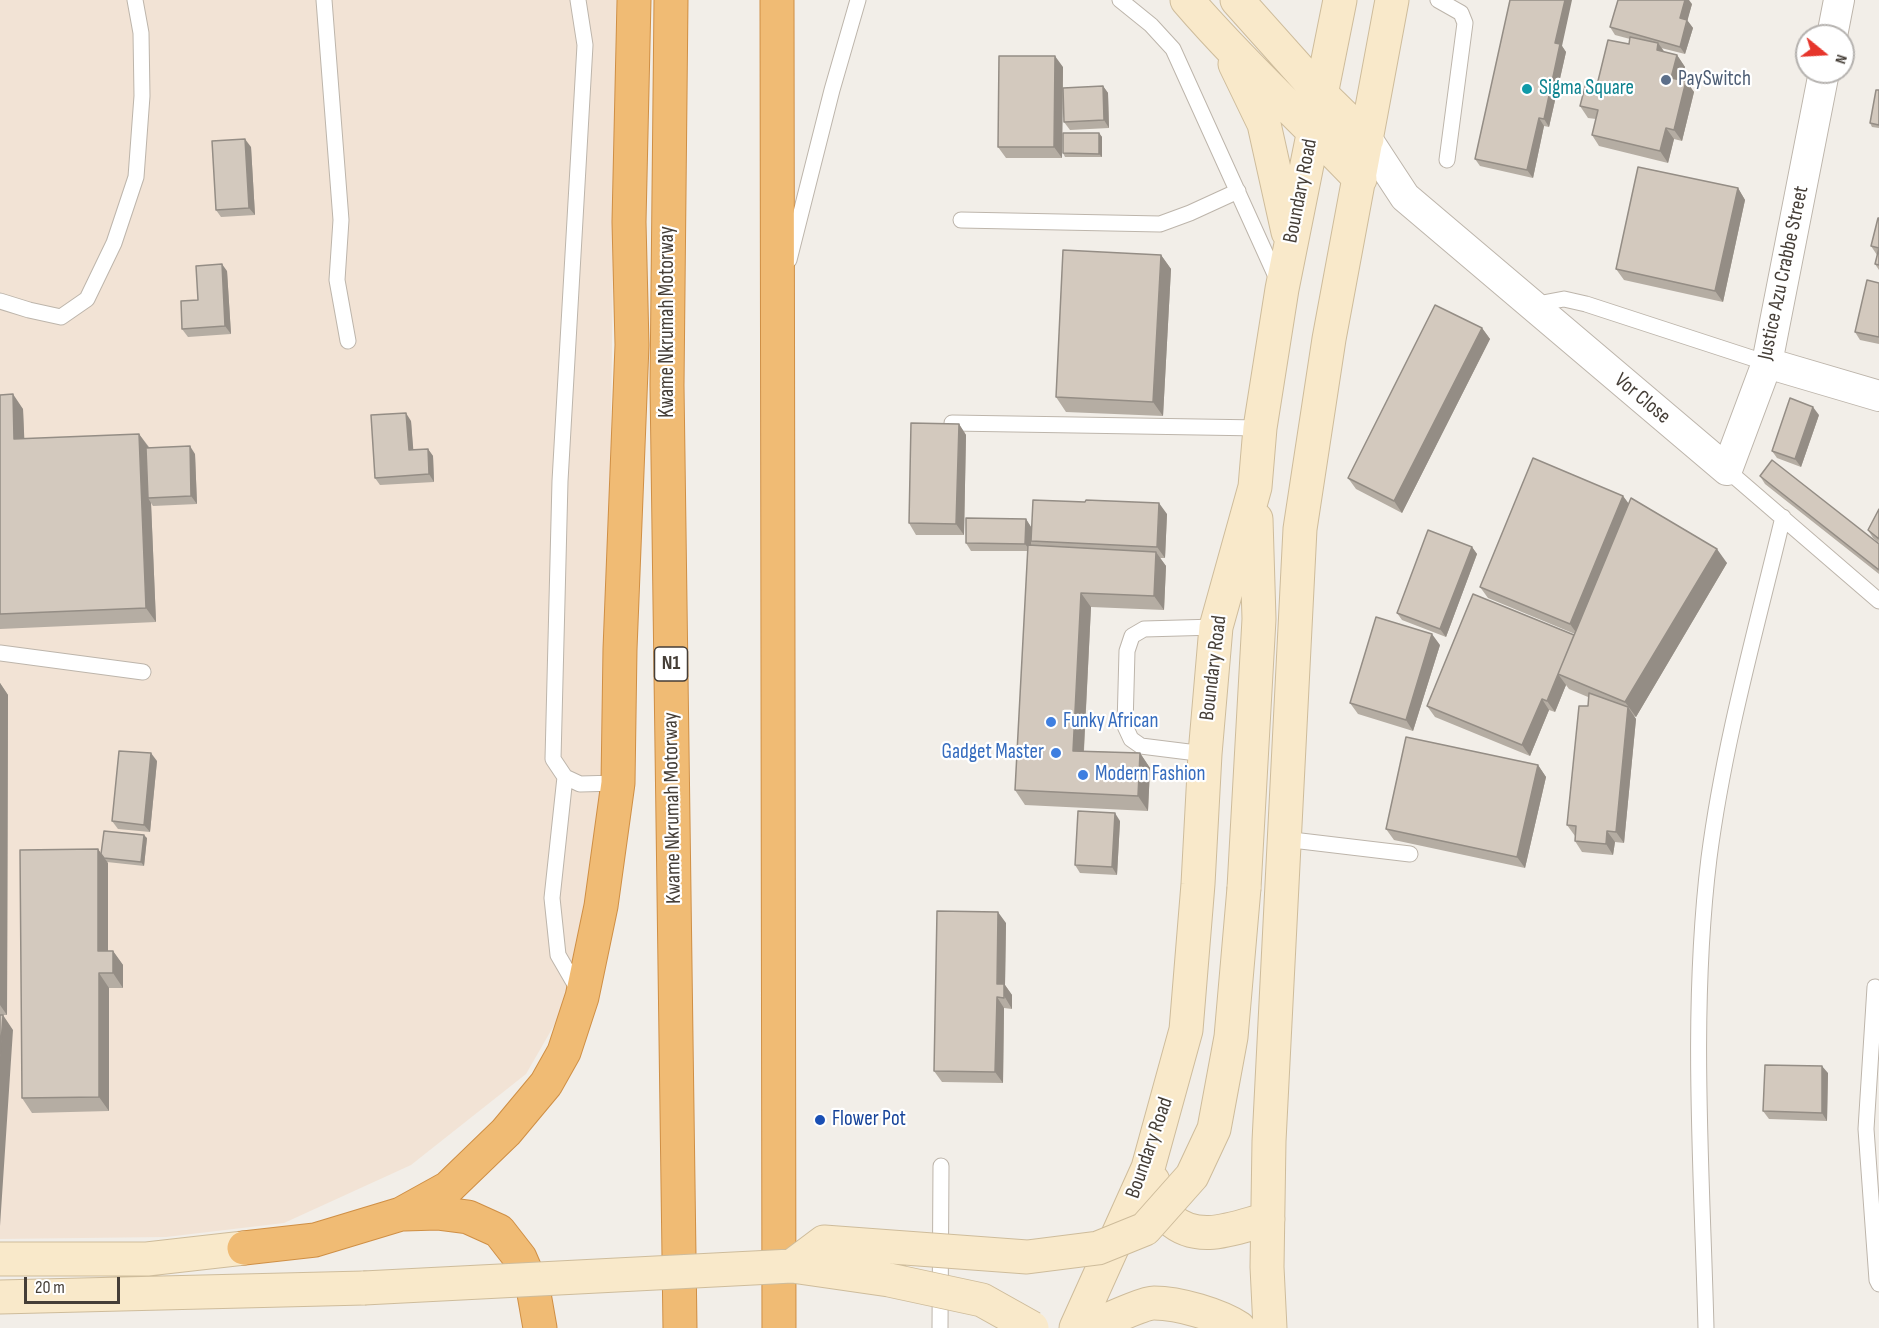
<!DOCTYPE html>
<html>
<head>
<meta charset="utf-8">
<style>
  body { margin:0 }
  #map { position:relative; width:1879px; height:1328px; overflow:hidden; background:#f2eee8; font-family:"Sofia Sans Condensed",sans-serif }
  canvas { display:block }
  .north { position:absolute; left:1795px; top:24px; width:60px; height:60px; box-sizing:border-box; background:#fff; border:2px solid #b5b2af; border-radius:50%; rotate:108deg; font-size:16px; font-weight:700; line-height:24px; text-align:center; color:#453e37 }
  .north::after { content:''; display:block; margin:auto; width:21px; height:27px; background:#e6352b; clip-path:polygon(50% 0,100% 100%,50% 72%,0 100%) }
  .scale { position:absolute; left:24px; top:1277px; width:96px; height:27px; box-sizing:border-box; border:3px solid #453e37; border-top:0; padding-left:8px; font-size:18px; line-height:21px; white-space:nowrap; color:#453e37; -webkit-text-stroke:4px #fff; paint-order:stroke }
</style>
</head>
<body>
<div id="map">
<canvas width="1879" height="1328"></canvas>
<div class="north">N</div>
<div class="scale">20 m</div>
</div>
<script>
const ctx = document.querySelector('canvas').getContext('2d');
ctx.lineJoin = 'round';
function fill(path, color) { ctx.fillStyle = color; ctx.fill(path, 'evenodd'); }
function strokePath(path, color, width, dash) { ctx.strokeStyle = color; ctx.lineWidth = width; ctx.lineCap = dash ? 'butt' : 'round'; ctx.setLineDash(dash || []); ctx.stroke(path); }
function label(font, color, halo, rows, align = 'center') {
  ctx.font = font + ' "Sofia Sans Condensed",sans-serif'; ctx.lineWidth = 4.5; ctx.setLineDash([]); ctx.textBaseline = 'middle'; ctx.strokeStyle = halo; ctx.fillStyle = color; for (const [text, x, y, turn = 0] of rows) {
    ctx.save(); ctx.translate(x, y); ctx.rotate((+turn || 0) * Math.PI / 180); ctx.textAlign = isNaN(turn) ? turn : align; if (halo) ctx.strokeText(text, 0, 0); ctx.fillText(text, 0, 0); ctx.restore();
  }
}
fill(new Path2D(`
  M0,0H616L607,776L583,975L526,1074L411,1165L284,1223L166,1237L0,1239Z`), '#f2e3d5');
const lane = new Path2D(`
  M324,0L341,220L337,280L348,341
  M578,0L585,45L560,481L553,759L565,777L580,784L618,783
  M1120,0L1151,25L1173,49L1278,281
  M1438,0L1461,13L1465,23L1447,160
  M961,220L1160,224L1190,213L1238,191
  M789,260L832,90L858,0
  M0,301L29,310L61,317L87,299L114,243L136,177L142,96L141,33L135,0
  M1532,305L1564,299L1586,304L1767,363
  M952,423L1260,428
  M1727,470L1879,601
  M0,653L143,672
  M1205,754L1141,746L1131,739L1125,726L1127,651L1132,636L1144,629L1216,627
  M565,777L552,898L558,955L580,993
  M1284,839L1410,854
  M1875,987L1866,1129L1877,1280L1879,1284
  M940,1328L941,1166
  M1706,1328C1702,1172 1690,1013 1709,858C1724,742 1756,630 1783,517`);
const street = new Path2D(`
  M1832,36L1839,0
  M1367,139L1405,197L1727,470L1767,363L1824,72
  M1767,363L1879,396`);
const secondary = new Path2D(`
  M1187,0C1241,63 1303,119 1360,179
  M1237,0L1320,93L1367,139
  M1235,64L1264,124L1288,232
  M1244,888L1259,619L1256,519
  M1153,1181C1157,1193 1161,1211 1170,1219C1199,1245 1236,1227 1268,1219
  M0,1259H147L244,1248
  M0,1297L364,1288
  M1076,1328L1148,1168L1186,1030L1198,884L1205,754L1216,627L1255,487L1260,428L1282,289L1340,0
  M1088,1328C1101,1323 1143,1303 1154,1303C1179,1303 1219,1315 1239,1328
  M1270,1328L1267,1267L1269,1141L1300,529L1329,339L1392,0`);
const highway = new Path2D(`
  M671,0L667,385L680,1328
  M777,0L779,1328
  M404,1214L437,1213L468,1217L499,1231L520,1258L533,1288L540,1328
  M244,1248L315,1240L401,1214L448,1188L506,1132L546,1084L564,1052L582,997L601,906L618,783L620,649L632,345L629,222L634,0`);
strokePath(lane, '#bdb5ab', 17);
strokePath(street, '#bdb5ab', 32);
strokePath(secondary, '#cebc9b', 35);
strokePath(highway, '#cf8f45', 35);
strokePath(lane, '#fff', 15);
strokePath(street, '#fff', 30);
strokePath(secondary, '#f9e9ca', 33);
strokePath(highway, '#f0bb74', 33);
const secondaryBridge = new Path2D(`
  M792,1266L824,1242L1027,1257L1098,1248L1145,1229L1192,1176L1214,1129L1231,1037L1244,888
  M364,1288L792,1266L889,1280L982,1300L1032,1328`);
strokePath(secondaryBridge, '#cebc9b', 35, []);
strokePath(secondaryBridge, '#f9e9ca', 33);
fill(new Path2D(`
  M1692,4L1687,20L1693,28L1685,54L1661,48L1664,52L1677,55L1685,67L1681,80L1686,81L1694,92L1682,141L1674,139L1668,163L1599,146L1592,135L1596,119L1588,118L1580,106L1629,44L1630,39L1615,35L1610,27Z
  M1562,46L1566,52L1549,127L1544,126L1533,178L1480,166L1475,159Z
  M1063,67L1062,158H1006L998,147Z
  M1103,86L1108,93L1109,128L1070,130L1064,122Z
  M1879,90V128L1872,127L1870,123Z
  M1099,133L1102,137V157H1065L1063,153Z
  M251,147L255,215L221,217L216,210Z
  M1738,188L1745,200L1723,302L1624,280L1616,269Z
  M1879,218V270L1875,264L1877,255L1871,246Z
  M1161,255L1171,269L1163,416L1066,412L1056,397Z
  M227,271L231,334L188,337L182,329L198,300Z
  M1879,283V344L1860,340L1855,332Z
  M1482,328L1490,339L1402,513L1356,489L1348,478Z
  M0,395L23,409L24,439L139,434L149,447L195,454L197,504L153,506L151,503L156,622L0,629Z
  M1819,415L1801,467L1777,458L1772,451Z
  M411,421L413,450L428,449L433,456L434,482L380,485L375,478Z
  M959,424L966,435L964,535H916L909,523Z
  M1760,476L1879,544V574L1765,484Z
  M1623,496L1629,504L1727,563L1636,717L1634,716L1636,719L1624,843L1615,842L1613,855L1582,852L1575,841V836L1567,825L1588,706V697L1569,689L1566,685L1555,712L1549,710L1530,756L1435,717L1427,706L1574,636L1575,634L1488,598L1480,587Z
  M1085,502L1167,514L1165,558H1160L1166,566L1164,610L1091,607L1084,751L1140,753L1150,768L1148,811L1025,805L1015,790L1028,551H971L966,543L1026,519L1031,527Z
  M1879,509V543L1873,538L1868,530Z
  M1472,547L1477,554L1446,637L1402,620L1397,613Z
  M1440,645L1413,731L1358,714L1350,703Z
  M0,683L8,695L7,1015H0Z
  M157,761L150,832L118,829L112,821Z
  M1538,765L1546,777L1525,868L1394,840L1386,829Z
  M1120,821L1117,875L1080,873L1075,865Z
  M147,838L144,866L107,862L108,951H113L123,965V988H109V1111L32,1113L22,1098L98,849L101,854Z
  M1006,923L1005,985L1012,995V1009L1004,1008L1003,1083L942,1082L934,1071Z
  M1828,1073L1827,1121L1769,1119L1763,1111Z`), '#b5ada3');
fill(new Path2D(`
  M1565,0H1572L1562,46L1566,52L1549,127L1544,119L1555,43Z
  M1685,0H1689L1692,4L1686,26L1680,18Z
  M1687,20L1693,28L1685,54L1680,47Z
  M1658,43L1666,54L1657,50Z
  M1677,55L1685,67L1679,89L1671,78Z
  M1055,56L1063,67L1062,158L1054,147Z
  M1686,81L1694,92L1682,141L1674,130Z
  M1103,86L1108,93L1109,128L1104,120Z
  M1539,118L1544,126L1533,178L1527,170Z
  M1666,128L1674,139L1668,163L1660,151Z
  M1099,133L1102,137V157L1099,154Z
  M245,139L251,147L255,215L249,208Z
  M1738,188L1745,200L1723,302L1715,291Z
  M1161,255L1171,269L1163,416L1153,402Z
  M222,264L227,271L231,334L225,326Z
  M1482,328L1490,339L1402,513L1394,501Z
  M13,394L23,409L25,454L14,439Z
  M1813,407L1819,415L1801,467L1795,459Z
  M406,413L411,421L414,458L409,450Z
  M959,424L966,435L964,535L956,524Z
  M139,434L149,448L148,498L151,503L156,622L146,608Z
  M190,446L195,454L197,504L191,496Z
  M428,449L433,456L434,482L429,474Z
  M1623,496L1631,507L1578,635L1570,624Z
  M1159,503L1167,514L1165,558L1157,547Z
  M1026,519L1031,527V551L1025,544Z
  M1472,547L1477,554L1446,637L1440,629Z
  M1717,549L1727,563L1636,717L1625,702Z
  M1156,552L1166,566L1164,610L1154,596Z
  M1081,593L1091,607L1083,765L1073,751Z
  M1432,634L1440,645L1413,731L1406,720Z
  M1574,635L1558,674L1566,685L1555,712L1547,701Z
  M0,683L8,695L7,1015L0,1005Z
  M1542,699L1549,710L1530,756L1522,745Z
  M1628,707L1636,719L1624,843L1616,832Z
  M151,753L157,761L150,832L144,825Z
  M1140,753L1150,768L1148,811L1138,796Z
  M1538,765L1546,777L1525,868L1517,857Z
  M1115,813L1120,821L1117,875L1112,867Z
  M1607,831L1615,842L1613,855L1606,844Z
  M144,835L147,838L144,866L141,862Z
  M98,849L108,863V966L98,951Z
  M998,912L1006,923L1005,985L1012,995V1009L997,984Z
  M113,951L123,965V988L113,973Z
  M99,973L109,988V1111L99,1097Z
  M997,997L1004,1008L1003,1083L995,1072Z
  M3,1015L13,1030L0,1226V1057Z
  M1822,1066L1828,1073L1827,1121L1822,1113Z`), '#948d85');
const building = new Path2D(`
  M1510,0H1565L1555,43L1560,44L1544,119L1539,118L1527,170L1475,159Z
  M1618,0H1685L1680,18L1687,20L1680,47L1610,27Z
  M1630,37L1658,43L1657,50L1677,55L1671,78L1686,81L1674,130L1666,128L1660,151L1592,135L1598,110L1580,106L1586,83L1597,85L1608,40L1629,44Z
  M999,56H1055L1054,147H998Z
  M1103,86L1104,120L1064,122L1063,88Z
  M1876,90H1879V125L1870,123Z
  M1063,133H1099V154L1063,153Z
  M245,139L249,208L216,210L212,141Z
  M1638,167L1738,188L1715,291L1616,269Z
  M1878,218H1879V265L1875,264L1879,248L1871,246Z
  M1063,250L1161,255L1153,402L1056,397Z
  M222,264L225,326L182,329L181,301L198,300L196,266Z
  M1867,280L1879,283V337L1855,332Z
  M1435,305L1482,328L1394,501L1348,478Z
  M13,394L14,439L139,434L146,608L0,614V395Z
  M1790,398L1813,407L1795,459L1772,451Z
  M406,413L409,450L428,449L429,474L375,478L371,415Z
  M911,423L959,424L956,524L909,523Z
  M190,446L191,496L148,498L146,448Z
  M1533,458L1623,496L1570,624L1480,587Z
  M1772,460L1879,544V570L1760,476Z
  M1631,498L1717,549L1625,702L1558,674Z
  M1033,500L1085,502L1086,500L1159,503L1157,547L1031,541Z
  M1879,509V539L1868,530Z
  M966,518L1026,519L1025,544L966,543Z
  M1428,530L1472,547L1440,629L1397,613Z
  M1028,545L1156,552L1154,596L1081,593L1073,751L1140,753L1138,796L1015,790Z
  M1473,594L1574,635L1547,701L1542,699L1522,745L1427,706Z
  M1376,617L1432,634L1406,720L1350,703Z
  M1589,693L1628,707L1616,832L1607,831L1606,844L1575,841L1576,826L1567,825L1579,706H1588Z
  M1406,737L1538,765L1517,857L1386,829Z
  M119,751L151,753L144,825L112,821Z
  M1078,811L1115,813L1112,867L1075,865Z
  M104,831L144,835L141,862L104,858L101,854Z
  M98,849V951H113V973H99V1097L22,1098L20,850Z
  M937,911L998,912L997,984H1004V998L997,997L995,1072L934,1071Z
  M0,1015H3L0,1057Z
  M1765,1065L1822,1066V1113L1763,1111Z`);
fill(building, '#d3c9be');
strokePath(building, '#948d85', 1.5);
for (const [x, y, r, color] of [
  [1666,80,6,"#5c6f8a"],
  [1527,89,6,"#0f9aa8"],
  [1051,722,6,"#3f7fe0"],
  [1056,753,6,"#3f7fe0"],
  [1083,775,6,"#3f7fe0"],
  [820,1120,6,"#1a4fb4"]
]) { const dot = new Path2D(); dot.arc(x, y, r, 0, 2 * Math.PI); ctx.fillStyle = color; ctx.fill(dot); strokePath(dot, '#fff', 2); }
for (const [x, y, w] of [
  [671,664,33]
]) { const box = new Path2D(); box.roundRect(x - w / 2, y - 17, w, 34, 4.5); ctx.fillStyle = '#fff'; ctx.fill(box); strokePath(box, '#453e37', 1.5); }
label('bold 20px', '#453e37', null, [
  ["N1",671,664]
]);
label('21px', '#4e5e75', '#fff', [
  ["PaySwitch",1678,80]
], 'left');
label('21px', '#0d838f', '#fff', [
  ["Sigma Square",1539,89]
], 'left');
label('21px', '#453e37', '#fff', [
  ["Boundary Road",1301,191,-79],
  ["Justice Azu Crabbe Street",1784,273,-78],
  ["Kwame Nkrumah Motorway",668,322,-90],
  ["Vor Close",1642,399,40],
  ["Boundary Road",1214,668,-83],
  ["Kwame Nkrumah Motorway",673,808,-91],
  ["Boundary Road",1150,1148,-71]
]);
label('21px', '#366cbe', '#fff', [
  ["Funky African",1063,722],
  ["Gadget Master",1044,753,"right"],
  ["Modern Fashion",1095,775]
], 'left');
label('21px', '#164399', '#fff', [
  ["Flower Pot",832,1120]
], 'left');
</script>
</body>
</html>
